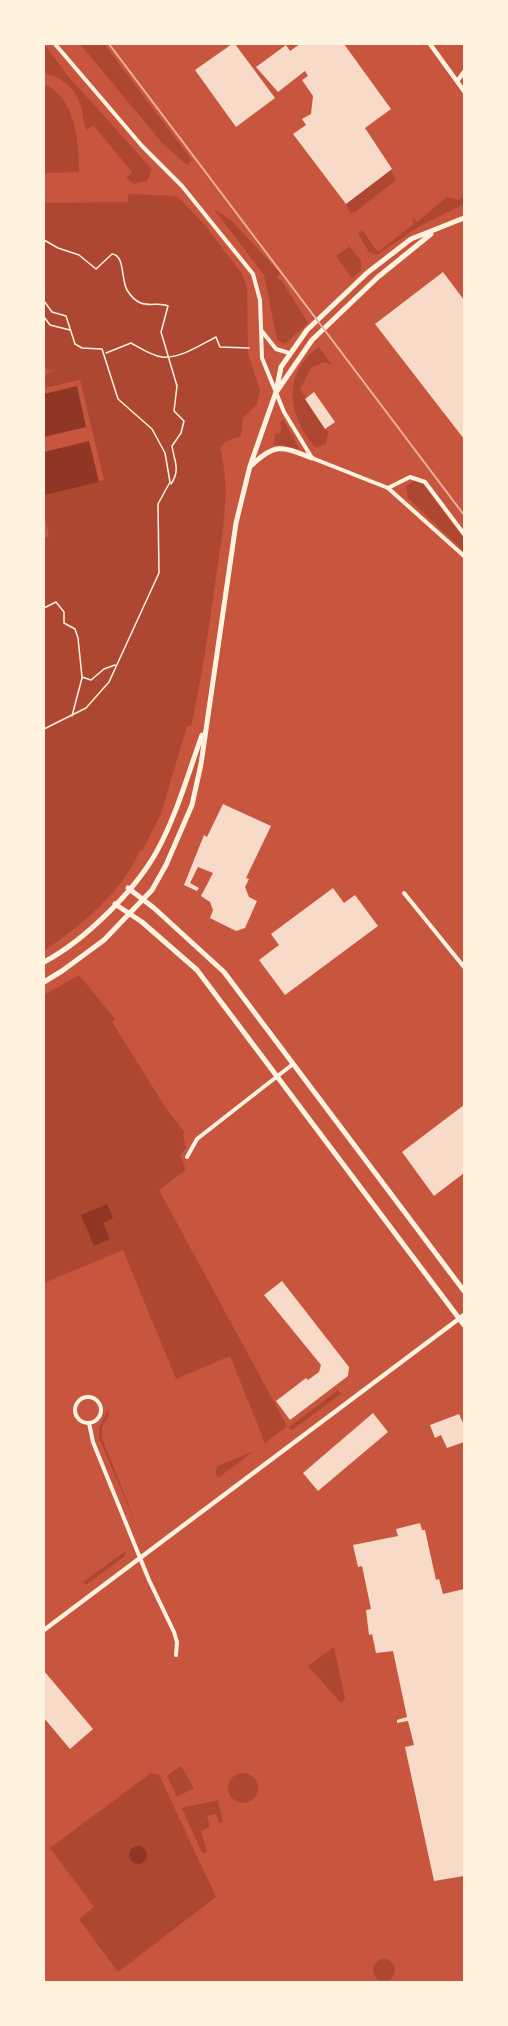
<!DOCTYPE html>
<html>
<head>
<meta charset="utf-8">
<style>
  body { margin:0 }
  #map { position:relative; width:508px; height:2026px; overflow:hidden; background:#c8553d; font-family:Overpass,sans-serif }
  canvas { display:block }
  .frame { position:absolute; inset:0; border:45px solid #fff3e0; pointer-events:none }
</style>
</head>
<body>
<div id="map">
<canvas width="508" height="2026"></canvas>
<div class="frame"></div>
</div>
<script>
const ctx = document.querySelector('canvas').getContext('2d');
ctx.lineJoin = 'round';
function fill(path, color) { ctx.fillStyle = color; ctx.fill(path, 'evenodd'); }
function strokePath(path, color, width, dash) { ctx.strokeStyle = color; ctx.lineWidth = width; ctx.lineCap = dash ? 'butt' : 'round'; ctx.setLineDash(dash || []); ctx.stroke(path); }
fill(new Path2D(`
  M44,44L68,76L152,169L147,181L134,184L126,178L132,172L93,125L87,130C83,124 84,118 82,111C78,90 64,78 44,73Z
  M80,44H104L192,160L187,165L163,144Z
  M44,84C75,97 79,141 79,172L44,173Z
  M391,170L396,180L355,212L350,213L346,204Z
  M128,194L177,196L204,224L242,274L247,287L248,354L260,390L257,404L243,418L241,436L225,442L220,448C232,494 221,538 215,585C208,632 202,679 191,726H187L161,814L142,851L140,850C122,893 81,925 44,951V538L49,537L44,513V495L104,480L80,380L44,388L46,374L56,369L48,371L44,365V203L128,202Z
  M464,196V204L418,227L377,255L369,252L358,234L362,230L378,252L414,224L412,217L417,222L447,197L458,200Z
  M214,209L233,222L280,273L277,278L282,281L308,323L285,344L277,340L264,275Z
  M346,242L361,261V270L352,278L336,256L349,247Z
  M319,347L332,365L324,362L311,368L300,389L328,432L326,444L316,448C288,417 281,374 319,347Z
  M283,419L299,448L297,450L284,445H273L276,433L280,434L282,426L279,425Z
  M416,480L422,483L464,539V551L408,498L406,486Z
  M79,975L115,1019L112,1022L164,1105L185,1133L183,1135L186,1148L180,1155L186,1170L159,1190L287,1426L265,1443L230,1356L176,1379L123,1250L44,1283V995Z
  M338,1390L341,1394L292,1430L288,1428Z
  M108,1410L109,1415L102,1427V1438L140,1534L99,1438V1428Z
  M254,1451L218,1478L215,1472L218,1466Z
  M126,1551L125,1556L86,1585L83,1582Z
  M334,1647L345,1699L341,1703L308,1666Z
  M181,1766L194,1788L177,1797L167,1776Z
  M228 1788a15 15 0 1 1 30 0a15 15 0 1 1-30 0Z
  M151,1773L159,1775L216,1897L118,1972L79,1919L94,1907L50,1848Z
  M218,1800L223,1822L219,1823L216,1814L207,1816L210,1827L201,1831L207,1852L202,1853L182,1808Z
  M373 1970a11 11 0 1 1 22 0a11 11 0 1 1-22 0Z`), '#ae4732');
fill(new Path2D(`
  M77,386L86,427L44,437V394Z
  M89,441L99,482L44,495V452Z
  M107,1204L113,1218L103,1223L110,1239L94,1246L81,1215Z
  M129 1855a9 9 0 1 1 18 0a9 9 0 1 1-18 0Z`), '#8f3625');
fill(new Path2D(`
  M232,44H235L275,98L236,127L195,70Z
  M300,44H344L391,109L365,128L392,169L346,204L293,134L306,125L302,119L311,114L313,96L302,80L308,76L305,71L278,92L256,67L286,45L290,51Z
  M443,272L464,300V439L375,324Z
  M314,392L335,422L325,429L305,399Z
  M223,804L271,826L246,878L249,879L245,887L249,897L257,901L245,928L236,931L210,918L213,910L210,902L201,896L213,873L198,867L190,883L199,888L197,891L184,885L204,835L207,837Z
  M333,888L344,903L355,895L378,926L285,995L259,960L279,945L271,934Z
  M464,1105V1173L434,1196L402,1152Z
  M282,1281L349,1367L348,1376L290,1420L276,1401L306,1378L308,1380L319,1372L321,1365L264,1295Z
  M373,1413L388,1432L318,1491L303,1473Z
  M459,1414L464,1425V1442L447,1448L441,1435L435,1438L430,1425Z
  M420,1523L422,1530H425L436,1580L439,1579L443,1594L464,1589V1876L434,1881L405,1747L414,1745L408,1721L397,1723V1720L407,1717L393,1651L376,1653L372,1634L369,1635L366,1610L371,1609L362,1566L358,1567L353,1545L398,1536L396,1529Z
  M44,1671L93,1729L70,1749L44,1718Z`), '#f7dbc8');
strokePath(new Path2D(`
  M44,240L58,248L79,255L96,269L112,254C125,255 121,280 127,290C141,313 155,300 168,306L161,332L177,386L174,411L184,421L181,433L172,446C174,461 181,469 171,484
  M44,301L52,312L66,316L75,344L82,348L102,349L118,399L152,429L165,453L170,482L158,504L159,573L109,682L86,708L44,729
  M44,317L50,325L70,330
  M106,353L131,343C140,348 152,356 162,357C180,359 200,345 216,337L220,347L249,348
  M44,608L56,602L64,612V623L75,629L78,638L82,677L91,680L104,669L115,665
  M72,716L82,678`), '#fff3e0', 1.5);
strokePath(new Path2D(`
  M55,44L142,146L182,186L253,274L260,300L262,358L284,412L312,458L388,488L464,556
  M261,330L276,349L289,353
  M388,488L410,477L425,482L464,534
  M404,893L464,967
  M187,1157L197,1139L293,1064
  M75 1410a13 13 0 1 1 26 0a13 13 0 1 1-26 0Z
  M89,1423L93,1442L149,1580L174,1632L177,1642L176,1655`), '#fff3e0', 4);
strokePath(new Path2D(`
  M430,44L464,91
  M458,80L464,72
  M44,1630L464,1315`), '#fff3e0', 4.5);
strokePath(new Path2D(`
  M277,391L312,340L378,277L431,234
  M252,465C276,442 283,447 312,458
  M128,888L154,908L224,972L464,1291
  M115,904L142,922L197,970L464,1325
  M44,962C84,941 135,891 157,851C177,814 188,774 202,735
  M44,982L62,971L104,940L152,890L166,865L192,805L201,764L236,523L250,466L276,392L281,367L307,330L367,273L411,239L464,218`), '#fff3e0', 5);
strokePath(new Path2D(`
  M109,44L464,515`), '#e9b49f', 2);
</script>
</body>
</html>
